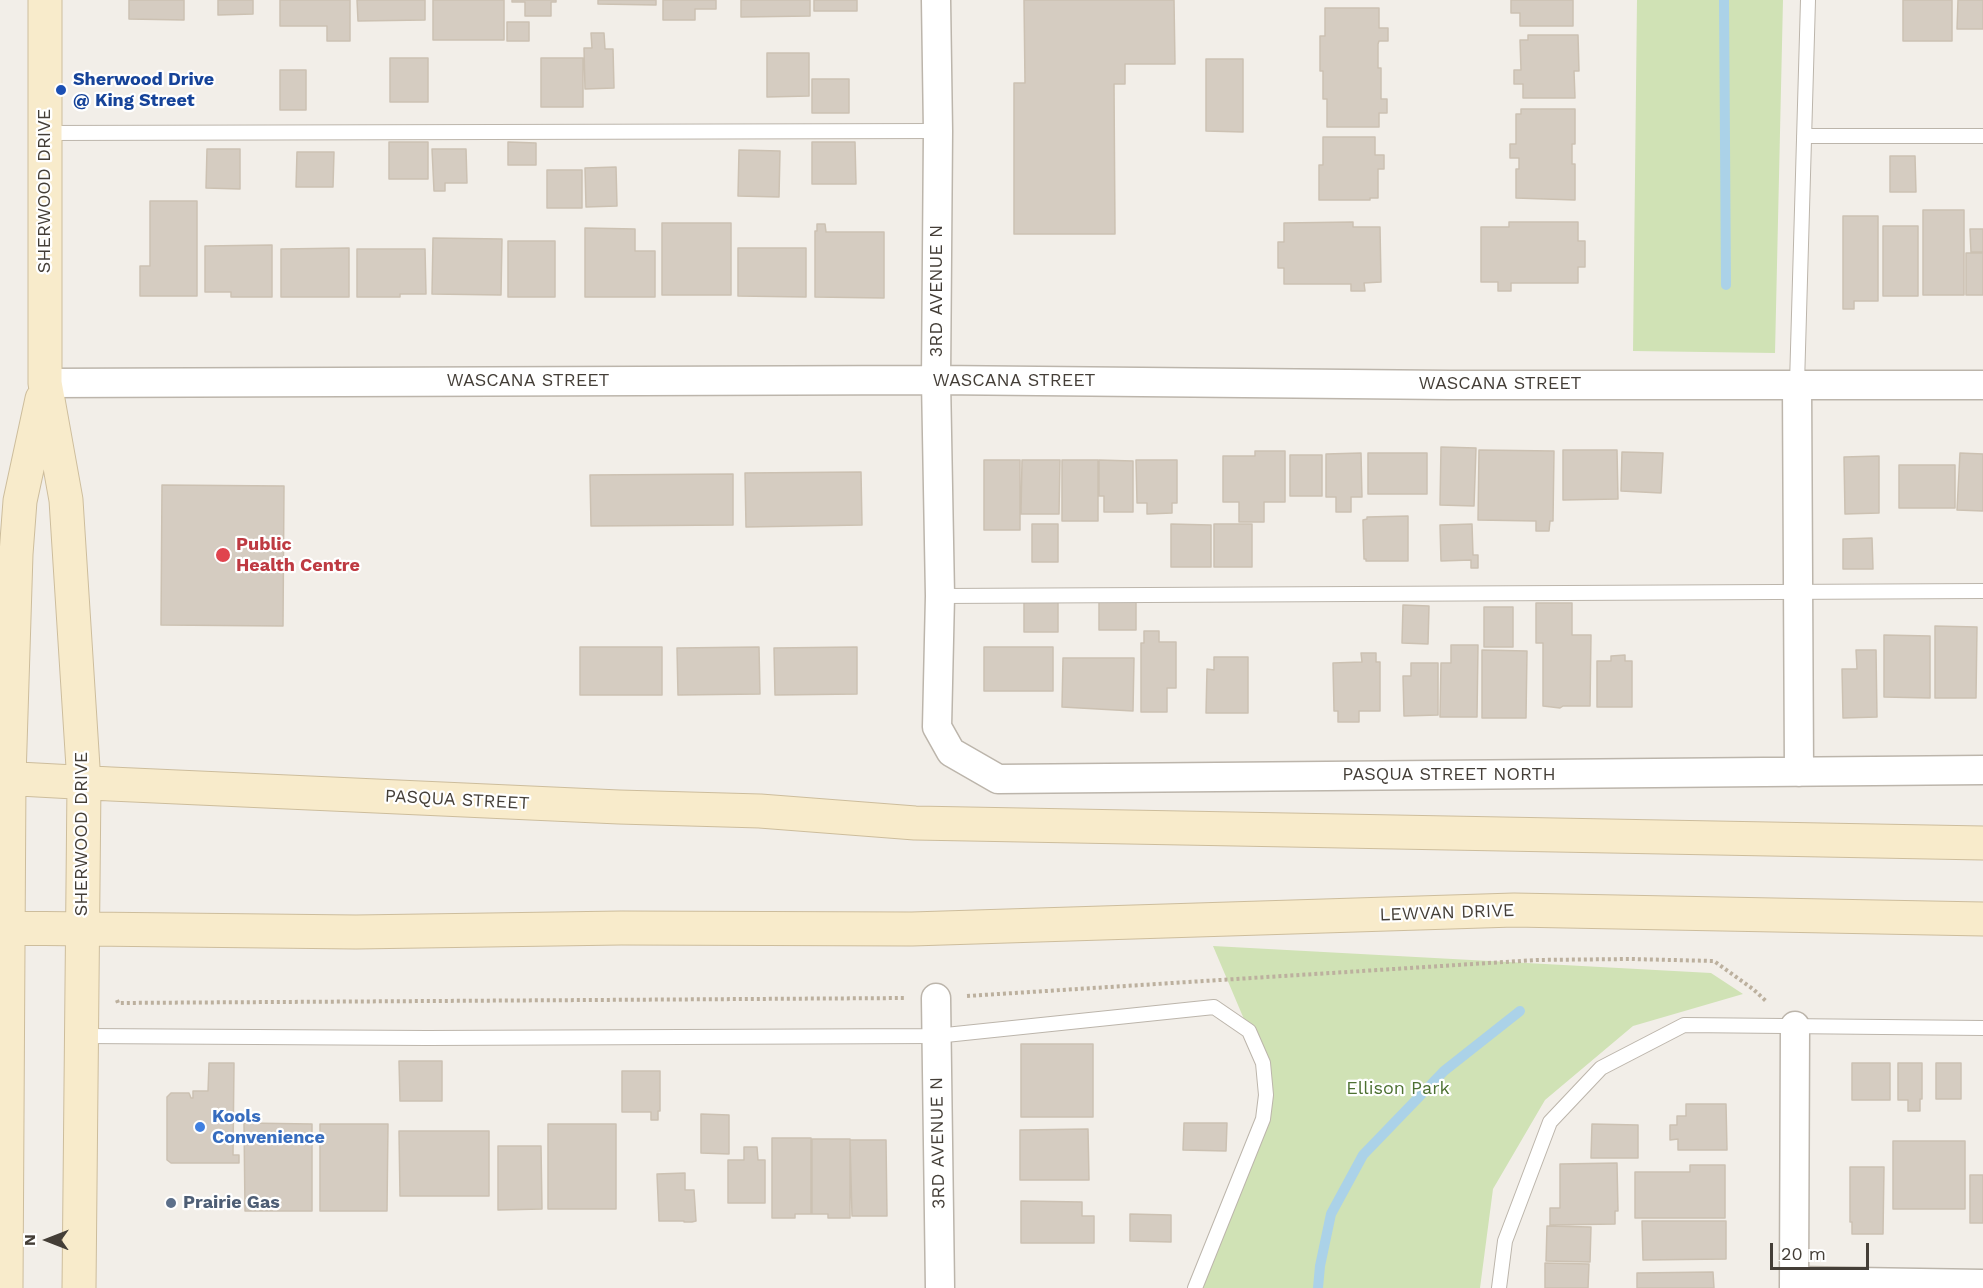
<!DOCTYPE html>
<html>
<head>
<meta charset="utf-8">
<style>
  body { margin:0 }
  #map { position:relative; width:1983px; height:1288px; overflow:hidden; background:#f2eee8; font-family:"Work Sans",sans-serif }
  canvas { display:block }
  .north { position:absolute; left:18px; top:1210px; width:60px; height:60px; -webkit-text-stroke:4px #fff; paint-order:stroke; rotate:270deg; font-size:16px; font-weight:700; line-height:24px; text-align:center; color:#443e37 }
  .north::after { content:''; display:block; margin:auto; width:21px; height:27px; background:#443e37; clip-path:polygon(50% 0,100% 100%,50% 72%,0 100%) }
  .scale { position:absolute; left:1770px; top:1243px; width:99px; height:27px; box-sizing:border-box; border:3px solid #443e37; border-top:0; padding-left:8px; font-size:18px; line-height:21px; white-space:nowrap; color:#443e37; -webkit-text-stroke:4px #fff; paint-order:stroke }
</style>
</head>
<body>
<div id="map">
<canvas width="1983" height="1288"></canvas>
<div class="north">N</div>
<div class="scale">20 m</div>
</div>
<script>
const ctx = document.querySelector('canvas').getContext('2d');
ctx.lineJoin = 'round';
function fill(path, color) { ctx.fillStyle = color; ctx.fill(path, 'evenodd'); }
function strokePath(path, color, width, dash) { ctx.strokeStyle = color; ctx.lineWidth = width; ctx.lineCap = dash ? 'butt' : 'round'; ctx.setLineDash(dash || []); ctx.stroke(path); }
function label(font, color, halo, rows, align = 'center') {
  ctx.font = font + ' "Work Sans",sans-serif'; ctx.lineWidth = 4.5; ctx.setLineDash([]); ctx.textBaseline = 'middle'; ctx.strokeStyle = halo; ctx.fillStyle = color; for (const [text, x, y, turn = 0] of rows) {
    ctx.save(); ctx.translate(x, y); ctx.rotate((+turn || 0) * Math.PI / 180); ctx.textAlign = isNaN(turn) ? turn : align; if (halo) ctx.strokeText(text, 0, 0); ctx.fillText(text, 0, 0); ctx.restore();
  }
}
fill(new Path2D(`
  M1637,0H1783L1775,353L1633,351Z
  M1213,946L1711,973L1743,994L1633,1026L1545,1100L1493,1189L1480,1288H1195L1266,1095L1249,1031Z`), '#d0e2b5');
strokePath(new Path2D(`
  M1724,0L1726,285
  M1318,1288L1320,1266L1331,1214L1363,1155L1444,1071L1520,1011`), '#abd2e8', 10);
const building = new Path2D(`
  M129,0H184V20L129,19Z
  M218,0H253V14L218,15Z
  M280,0H350V41H327V26H280Z
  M357,0H425V20L358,21Z
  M433,0H504V40H433Z
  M512,0H556V2H551V16H525V2H512Z
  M598,0H656V5L598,4Z
  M663,0H716V9H695V20H663Z
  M741,0H810V16L741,17Z
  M814,0H857V11H814Z
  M1024,0H1174L1175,64H1125V84H1114L1115,234H1014V83H1025Z
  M1511,0H1573V26H1520V13H1511Z
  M1903,0H1952V41H1903Z
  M1958,0H1983V29H1957Z
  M1325,8H1379V28H1388V41H1379L1378,44V68H1381V99H1387V113H1379V127H1327V99H1323V71H1320V36H1325Z
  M507,22H529V41H507Z
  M591,33H604L605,49H613L614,88L585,89L584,48H592Z
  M1528,35H1578L1579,71H1574L1575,98H1523V84H1514V70H1521L1520,40H1528Z
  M767,53H809V96L767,97Z
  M390,58H428V102H390Z
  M541,58H583V107H541Z
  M1206,59H1243V132L1206,131Z
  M280,70H306V110H280Z
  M812,79H849V113H812Z
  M1521,109H1575V144H1572V164H1575V200L1516,198V169H1519V158H1510V144H1516V114H1521Z
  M1323,137H1375V155H1384V169H1378V198H1370V200H1319V165H1323Z
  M389,142H428V179H389Z
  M508,142L536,143V165H508Z
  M812,142H855L856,184H812Z
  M207,149H240V189L206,188Z
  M432,149H466L467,183H445V191H434Z
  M739,150L780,151L779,197L738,196Z
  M297,152H334L333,187H296Z
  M1890,156H1915L1916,192H1890Z
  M616,167L617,206L586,207L585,168Z
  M547,170H582V208H547Z
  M150,201H197V296H140V266H150Z
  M1923,210H1964V295H1923Z
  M1843,216H1878V301H1854V309H1843Z
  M1353,222V227H1380L1381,282L1364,283L1365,291H1351V284H1284V268H1278V242H1284V223Z
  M1509,222H1578V241H1585V267H1578V283H1511V291H1498V282H1481V227H1509Z
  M662,223H731V295H662Z
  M817,224H825L826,232H884V298L815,297V231H817Z
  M1883,226H1918V296H1883Z
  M585,228L635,229V251H655V297H585Z
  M1970,229H1983V252H1971Z
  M433,238L502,239L501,295L432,294Z
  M508,241H555V297H508Z
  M272,245V297H231V292H205V246Z
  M349,248V297H281V249Z
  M738,248H806V297L738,296Z
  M357,249H425L426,294H400V297H357Z
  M1966,253H1983V295H1966Z
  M1441,447L1476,448L1474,506L1440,505Z
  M1479,450L1554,451L1553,521H1550L1549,531H1536V521L1478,520Z
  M1563,450H1617L1618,499L1563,500Z
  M1255,451H1285V502H1264V522H1239V502H1223V456H1255Z
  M1622,452L1663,453L1661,493L1621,491Z
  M1361,453L1362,497H1351V512H1336V497H1326V454Z
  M1368,453H1427V494H1368Z
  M1960,453L1983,454V511L1957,510Z
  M1290,455H1322V496H1290Z
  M1879,456V513L1845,514L1844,457Z
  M984,460H1020V530H984Z
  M1022,460H1060L1059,514H1021Z
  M1062,460H1098V521H1062Z
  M1099,460L1133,461V512H1104V496H1099Z
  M1136,460H1177V503H1172V513L1147,514V503H1137Z
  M1899,465H1955V508H1899Z
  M861,472L862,525L746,527L745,473Z
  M733,474V525L591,526L590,475Z
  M162,485L284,486L283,626L161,625Z
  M1408,516V561H1366V559H1364L1363,520L1367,519V517Z
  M1032,524H1058V562H1032Z
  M1171,524L1211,525V567H1171Z
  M1214,524H1252V567H1214Z
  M1472,524L1473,555H1478V568H1471V560L1441,561L1440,525Z
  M1872,538L1873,569H1843V539Z
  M1024,598H1058V632H1024Z
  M1099,598H1136V630H1099Z
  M1536,603H1572V635H1591L1590,706H1563L1560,708L1543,706V643H1536Z
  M1403,605L1429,606L1428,644L1402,643Z
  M1484,607H1513V647H1484Z
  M1935,626L1977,627L1976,698H1935Z
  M1144,631H1159V642H1176V688H1167V712H1141V643H1144Z
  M1884,635L1930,636V698L1884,697Z
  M1451,645H1478L1477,717H1440L1441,663H1451Z
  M580,647H662V695H580Z
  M759,647L760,694L678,695L677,648Z
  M857,647V694L775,695L774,648Z
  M984,647H1053V691H984Z
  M1482,650L1527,651L1526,718H1482Z
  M1856,650H1876L1877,717L1843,718L1842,669H1857Z
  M1361,653H1376V662H1380V711H1359V722H1338V711H1334L1333,663L1362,662Z
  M1625,655V661H1632V707H1597V661H1611V656Z
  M1214,657H1248V713H1206L1207,669L1214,670Z
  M1063,658H1134L1133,711L1062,707Z
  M1411,663H1438V715L1404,716L1403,676H1411Z
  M1021,1044H1093V1117H1021Z
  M399,1061H442V1101H400Z
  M209,1063H234L233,1155H239V1163H171L167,1160V1097L171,1093H189L191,1098H193V1091H208Z
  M1852,1063H1890V1100H1852Z
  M1898,1063H1922V1099H1920V1111H1908V1100H1898Z
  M1936,1063H1961V1099H1936Z
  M622,1071H660V1111H658V1120H651V1112H622Z
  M1686,1104H1726L1727,1150H1678V1139L1670,1140V1125H1677V1116H1686Z
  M701,1114L729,1115V1154L701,1153Z
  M244,1123L312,1124V1211H245Z
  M1184,1123H1227L1226,1151L1183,1150Z
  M320,1124H388L387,1211H320Z
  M548,1124H616V1209H548Z
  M1592,1124L1638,1125V1158H1591Z
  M1088,1129L1089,1180H1020V1130Z
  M399,1131H489V1196H400Z
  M772,1138H811V1214H795V1218H772Z
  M812,1139H850V1218H828V1214H812Z
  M850,1140H886L887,1216H852Z
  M1893,1141H1965V1209H1893Z
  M498,1146H541L542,1209L498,1210Z
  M744,1147H757L758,1160H765V1203H728V1160H744Z
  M1617,1163L1618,1211H1615V1224L1550,1225V1208H1560V1164Z
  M1690,1165H1725V1218H1635V1172H1690Z
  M1850,1167H1884L1883,1234H1852V1222H1850Z
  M685,1173V1190H694L696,1221L692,1222H684V1221H659L657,1174Z
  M1970,1175H1983V1223H1970Z
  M1021,1201L1082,1202V1216H1094V1243H1021Z
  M1130,1214L1171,1215V1242L1130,1241Z
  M1642,1221H1726V1259L1643,1260Z
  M1547,1226L1591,1227L1590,1262L1546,1261Z
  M1545,1263L1589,1264L1588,1288H1545Z
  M1713,1272L1714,1288H1637V1273Z`);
fill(building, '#d5ccc1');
strokePath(building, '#ccc1b2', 1.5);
const lane = new Path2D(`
  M45,133L938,131
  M1804,136H1983
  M1797,384L1808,0
  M940,596L1983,591
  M82,1036L427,1038L936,1036L1214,1007L1249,1031L1263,1063L1266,1095L1263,1119L1195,1288
  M1499,1288L1505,1241L1550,1122L1601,1068L1684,1025L1983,1028`);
const street = new Path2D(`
  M936,0L938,131L936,380L940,596L937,727L951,752L998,779L1983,770
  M45,383L936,380L1450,385H1983
  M1797,384L1799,772
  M936,998L940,1288
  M1794,1281L1983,1284
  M1794,1288L1795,1026`);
const secondary = new Path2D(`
  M45,0V383L66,500L84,783L79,1288
  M0,778L111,784L619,807L760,811L915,823L1983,843
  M0,928L356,932L621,928L912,929L1514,910L1983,919
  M6,1288L9,778L16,554L20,501L42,399`);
strokePath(lane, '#bcb5ab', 16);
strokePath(street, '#bcb5ab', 31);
strokePath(secondary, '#cdbd9c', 35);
strokePath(new Path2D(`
  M967,996L1536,960L1630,959L1714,961L1753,989L1767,1002
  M117,1000L118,1003L906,998`), '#bcb09e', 4, [3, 3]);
strokePath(lane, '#fff', 14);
strokePath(street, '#fff', 28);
strokePath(secondary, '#f8ebcb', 33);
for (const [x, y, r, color] of [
  [61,90,6,"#1a4fb4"],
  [223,555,8,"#e0444e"],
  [200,1127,6,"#3f7fe0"],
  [171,1203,6,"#5c6f8a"]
]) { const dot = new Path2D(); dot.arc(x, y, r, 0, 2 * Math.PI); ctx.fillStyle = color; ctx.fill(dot); strokePath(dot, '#fff', 2); }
label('bold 18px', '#164399', '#fff', [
  ["Sherwood Drive",73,80],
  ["@ King Street",73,101]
], 'left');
label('18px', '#443e37', '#fff', [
  ["SHERWOOD DRIVE",45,191,-90],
  ["3RD AVENUE N",937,291,-90],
  ["WASCANA STREET",528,381],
  ["WASCANA STREET",1014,381],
  ["WASCANA STREET",1500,384],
  ["PASQUA STREET NORTH",1449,775],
  ["PASQUA STREET",457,800,3],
  ["SHERWOOD DRIVE",82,834,-90],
  ["LEWVAN DRIVE",1447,913,-2],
  ["3RD AVENUE N",938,1143,-91]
]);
label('bold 18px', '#be3a42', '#fff', [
  ["Public",236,545],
  ["Health Centre",236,566]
], 'left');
label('18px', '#4c7031', '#fff', [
  ["Ellison Park",1398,1089]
]);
label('bold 18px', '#366cbe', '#fff', [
  ["Kools",212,1117],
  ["Convenience",212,1138]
], 'left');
label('bold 18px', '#4e5e75', '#fff', [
  ["Prairie Gas",183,1203]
], 'left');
</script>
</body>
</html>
